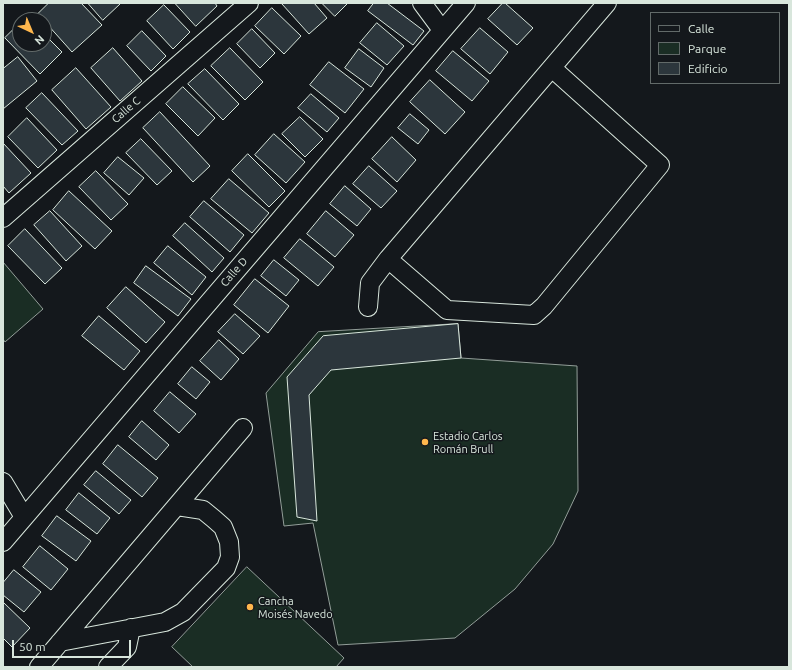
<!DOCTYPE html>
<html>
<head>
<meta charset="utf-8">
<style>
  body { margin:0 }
  #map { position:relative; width:792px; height:670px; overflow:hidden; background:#14181c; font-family:Ubuntu,sans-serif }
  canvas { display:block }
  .frame { position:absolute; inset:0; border:4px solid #d8e6dc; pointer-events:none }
  .legend { position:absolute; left:650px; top:12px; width:130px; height:72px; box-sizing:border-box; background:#14181c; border:1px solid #626a69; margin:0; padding:5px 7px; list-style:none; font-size:12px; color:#d8e6dc }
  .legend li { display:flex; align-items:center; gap:8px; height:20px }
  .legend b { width:20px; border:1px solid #626a69 }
  .north { position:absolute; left:12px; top:12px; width:40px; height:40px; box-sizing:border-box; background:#14181c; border:1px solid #626a69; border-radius:50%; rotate:136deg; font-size:11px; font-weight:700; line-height:16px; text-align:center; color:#d8e6dc }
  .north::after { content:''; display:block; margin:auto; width:14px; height:18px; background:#ffb74d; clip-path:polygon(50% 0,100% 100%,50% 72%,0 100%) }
  .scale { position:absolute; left:12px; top:640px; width:119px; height:18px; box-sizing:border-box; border:2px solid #d8e6dc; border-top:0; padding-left:5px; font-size:12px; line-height:14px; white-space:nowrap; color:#d8e6dc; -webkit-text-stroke:3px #14181c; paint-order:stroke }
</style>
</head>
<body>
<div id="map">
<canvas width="792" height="670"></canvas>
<div class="frame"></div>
<ul class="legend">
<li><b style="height:5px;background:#14181c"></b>Calle</li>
<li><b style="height:11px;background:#1a2d24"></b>Parque</li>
<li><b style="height:11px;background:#2c363c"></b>Edificio</li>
</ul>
<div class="north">N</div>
<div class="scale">50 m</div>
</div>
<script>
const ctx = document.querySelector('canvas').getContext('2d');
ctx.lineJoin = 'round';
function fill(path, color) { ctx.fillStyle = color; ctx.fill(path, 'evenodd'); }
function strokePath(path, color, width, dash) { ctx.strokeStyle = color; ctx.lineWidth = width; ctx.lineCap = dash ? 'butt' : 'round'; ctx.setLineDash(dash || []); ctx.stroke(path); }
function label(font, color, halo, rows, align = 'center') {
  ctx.font = font + ' Ubuntu,sans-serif'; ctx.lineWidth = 3; ctx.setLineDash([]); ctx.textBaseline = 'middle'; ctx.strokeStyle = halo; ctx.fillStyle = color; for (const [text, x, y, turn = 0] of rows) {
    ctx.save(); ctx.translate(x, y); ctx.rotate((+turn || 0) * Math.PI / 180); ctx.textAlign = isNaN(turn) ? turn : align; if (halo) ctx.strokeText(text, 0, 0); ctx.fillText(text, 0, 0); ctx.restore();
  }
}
const green = new Path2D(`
  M3,262L43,309L5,342L3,339Z
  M458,324L461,358L577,366L578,491L553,544L515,589L455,638L338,645L313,523L284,526L266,393L318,332Z
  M247,567L344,658L336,667H193L172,647Z`);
fill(green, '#1a2d24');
strokePath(green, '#939e99', 1);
const building = new Path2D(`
  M49,3H81L102,25L72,52L38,14Z
  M88,3H119L120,4L103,20Z
  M175,3H215L217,6L196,26Z
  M284,3H314L327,18L309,34L282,4Z
  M322,3H348L335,16Z
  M374,3H387L424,31L413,45L368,11Z
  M503,3H505L533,28L517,45L488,19Z
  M164,5L190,32L173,49L147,21Z
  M272,8L301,36L284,54L255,26Z
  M20,23V44H44V34L62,52L40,74L5,38Z
  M377,23L404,46L387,65L360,43Z
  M480,28L508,52L490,74L461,49Z
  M252,29L275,53L260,68L237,44Z
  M142,31L166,56L151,71L127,46Z
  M113,48L142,81L120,101L91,68Z
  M230,48L263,82L245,100L211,66Z
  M359,49L384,68L371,87L345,68Z
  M453,51L489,81L472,101L436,71Z
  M18,57L37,81L3,109V69Z
  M329,62L364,89L345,113L310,85Z
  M76,68L111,107L86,129L52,90Z
  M205,69L239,104L223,120L188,84Z
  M430,80L465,112L445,134L410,102Z
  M183,87L215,118L198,136L166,104Z
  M42,93L78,131L62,145L26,108Z
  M311,94L339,118L327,132L298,108Z
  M160,112L210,166L193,182L143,128Z
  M410,114L429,130L418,144L398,128Z
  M300,117L323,139L305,157L282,134Z
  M27,118L57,150L38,168L8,137Z
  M274,134L305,162L286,183L255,155Z
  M392,137L416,160L397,182L372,159Z
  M141,139L172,171L157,185L126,153Z
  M3,143L31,173L9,193L3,186Z
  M248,154L285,191L269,207L232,171Z
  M118,157L144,178L129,195L104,173Z
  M369,166L397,191L381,208L353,184Z
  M96,171L128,204L111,220L79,187Z
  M229,179L269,213L252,233L211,199Z
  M345,186L371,209L357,226L330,204Z
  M69,191L112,231L95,249L53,210Z
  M204,201L244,235L230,252L190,217Z
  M50,211L82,246L66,261L34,225Z
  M326,211L354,235L335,257L307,234Z
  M185,223L224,258L212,272L173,236Z
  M25,229L62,268L45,284L8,246Z
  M300,239L334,267L318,286L284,258Z
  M168,246L206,277L192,295L154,263Z
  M274,260L299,280L286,296L261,276Z
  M146,266L191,299L178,316L134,283Z
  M255,279L289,306L268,333L234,305Z
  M126,287L165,322L146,343L107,308Z
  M235,314L260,336L243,354L218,332Z
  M99,316L140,351L124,370L82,336Z
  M458,324L461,358L331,370L309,395L317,521L297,517L287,377L323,336Z
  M219,340L239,359L221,380L200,361Z
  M192,367L210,382L196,399L178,384Z
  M170,392L196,414L179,433L154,411Z
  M142,421L169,445L156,460L129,437Z
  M118,445L158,478L142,497L103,464Z
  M96,471L131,500L119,514L84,485Z
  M79,493L110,518L97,534L66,510Z
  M57,516L91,541L76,561L42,536Z
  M40,546L68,569L51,590L23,567Z
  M14,570L41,592L24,612L3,595V583Z
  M3,602L30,628L12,647L3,638Z`);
fill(building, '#2c363c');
strokePath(building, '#d8e6dc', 1);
const minor = new Path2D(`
  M422,3L442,30
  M3,218L249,3
  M388,259L447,310L534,315L544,306L660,165L552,68
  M368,307L370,283L388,259L607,3
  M3,482L24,517
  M3,542L466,3
  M60,642L165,622L183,612L226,568L230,557L229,542L223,527L214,519L203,510L177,506
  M39,667L243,428
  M108,667L127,647L131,628`);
strokePath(minor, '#d8e6dc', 20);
strokePath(minor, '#14181c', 18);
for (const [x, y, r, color] of [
  [425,442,4,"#ffb74d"],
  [250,607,4,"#ffb74d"]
]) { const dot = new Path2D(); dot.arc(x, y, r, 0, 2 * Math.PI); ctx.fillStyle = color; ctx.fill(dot); strokePath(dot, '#14181c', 1.5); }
label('11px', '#d8e6dc', '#14181c', [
  ["Calle C",126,110,-41],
  ["Calle D",234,272,-49]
]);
label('11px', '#d8e6dc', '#14181c', [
  ["Estadio Carlos",433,436],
  ["Román Brull",433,449],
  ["Cancha",258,601],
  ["Moisés Navedo",258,614]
], 'left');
</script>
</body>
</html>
